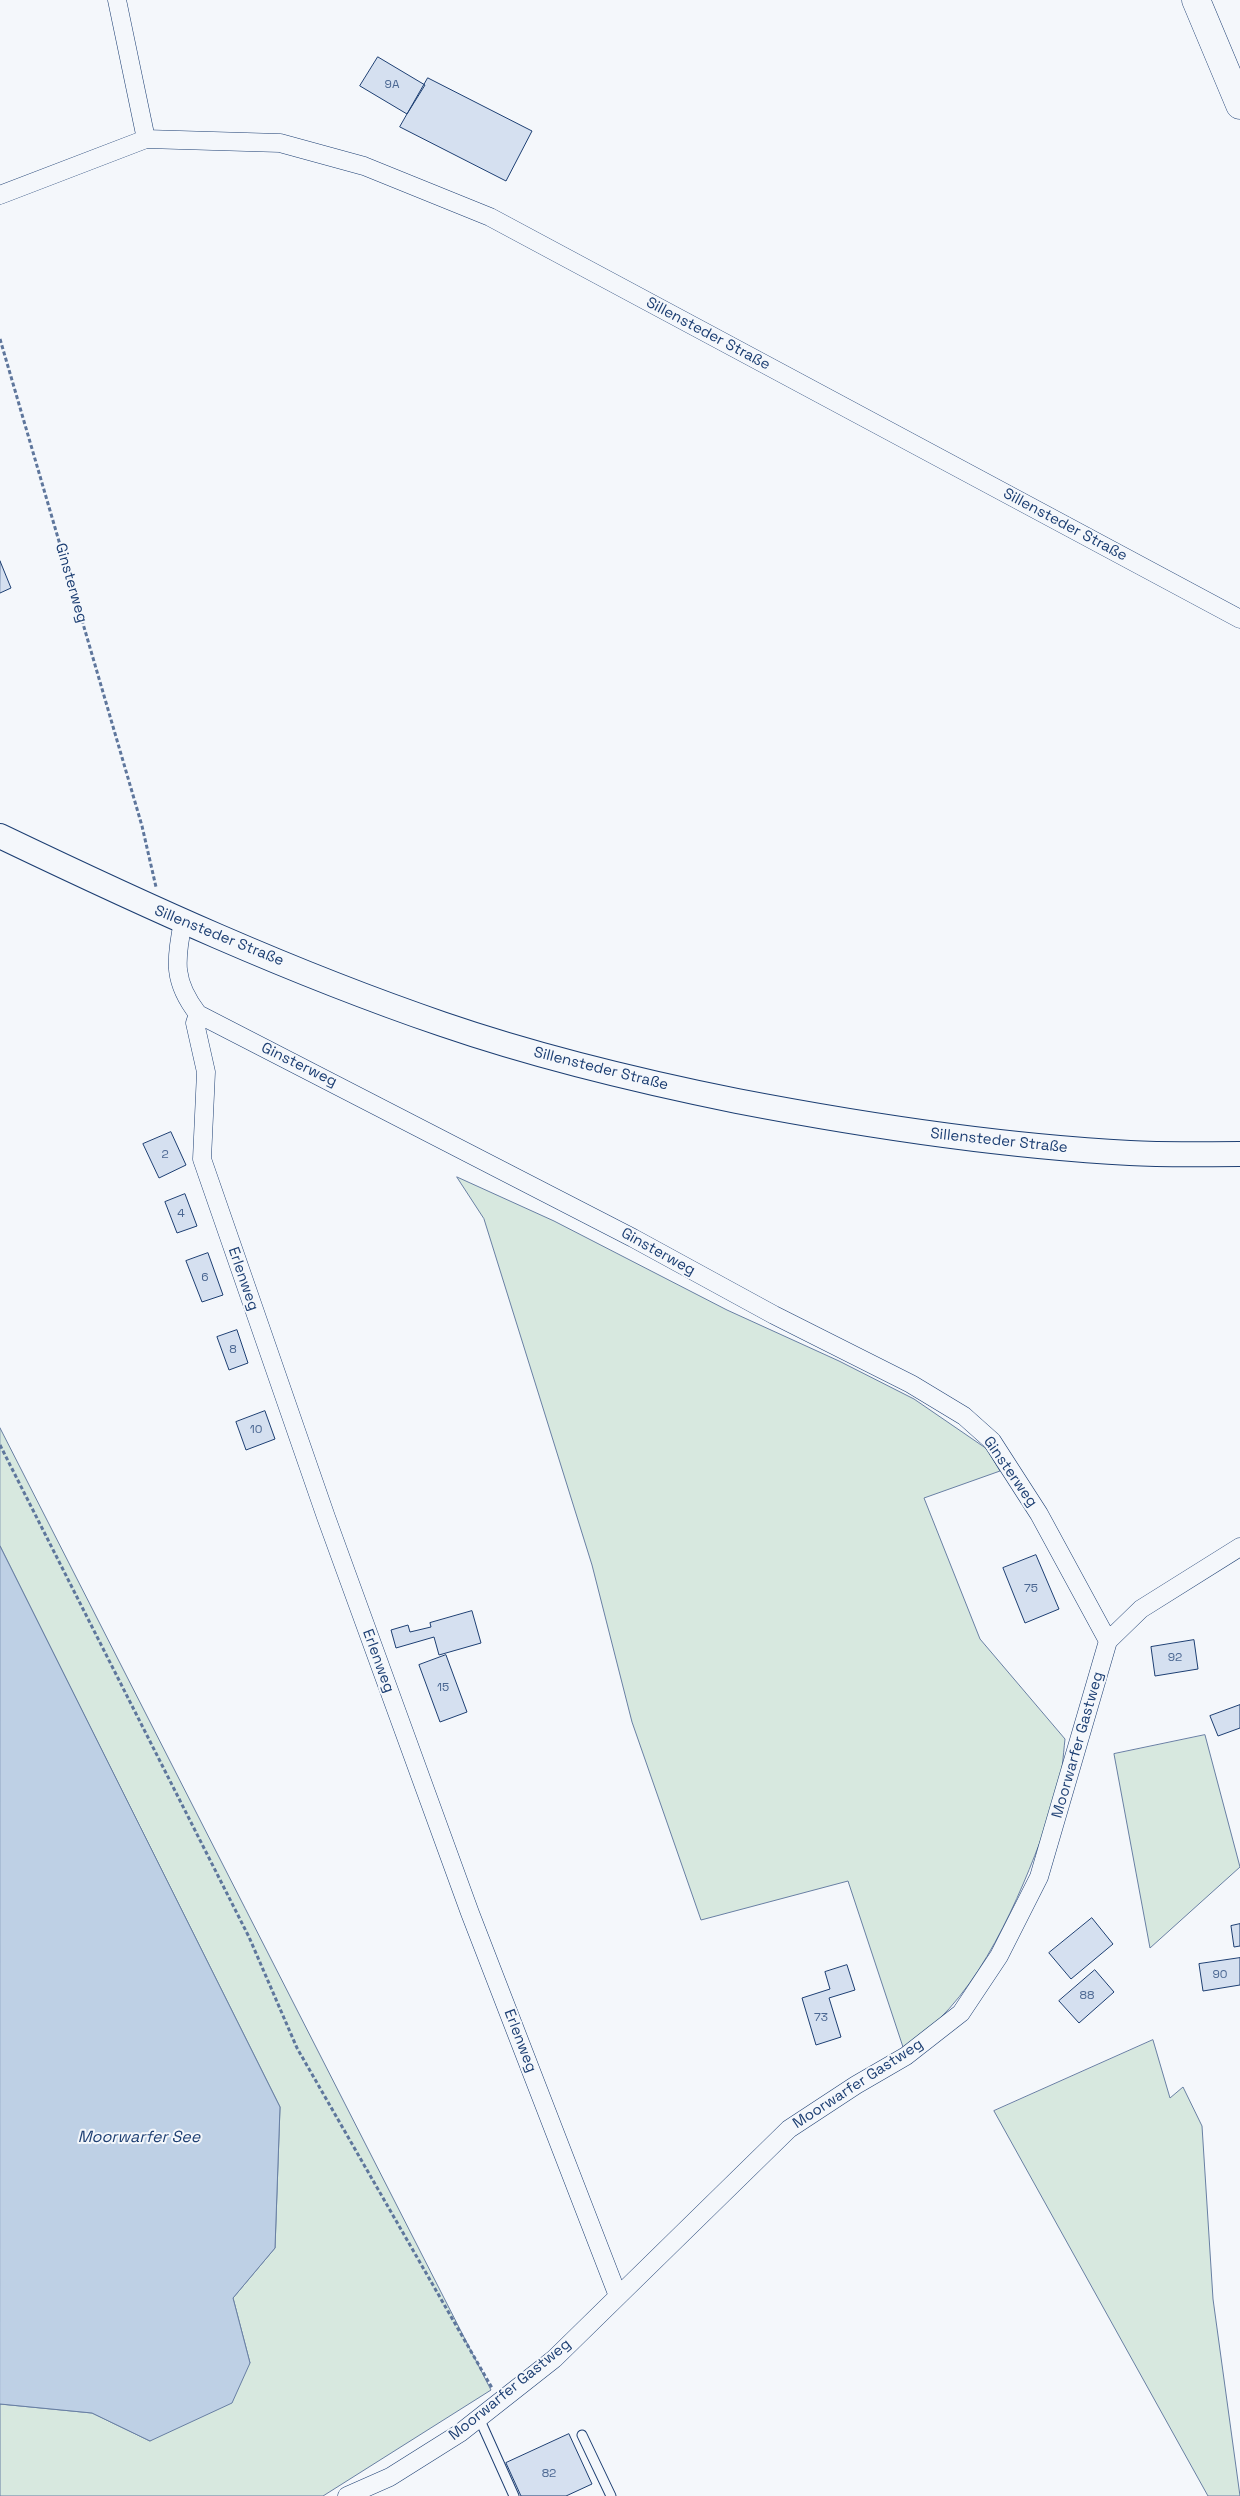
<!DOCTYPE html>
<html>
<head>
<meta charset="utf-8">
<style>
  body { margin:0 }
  canvas { display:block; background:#f4f7fb }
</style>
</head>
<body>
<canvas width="1240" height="2496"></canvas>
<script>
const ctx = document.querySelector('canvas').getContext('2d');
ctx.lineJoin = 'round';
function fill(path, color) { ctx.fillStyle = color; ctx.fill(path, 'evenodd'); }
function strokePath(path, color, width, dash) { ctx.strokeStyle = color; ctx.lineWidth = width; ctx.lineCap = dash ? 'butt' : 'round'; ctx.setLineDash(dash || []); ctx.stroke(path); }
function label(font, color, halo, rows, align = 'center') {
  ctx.font = font + ' "Space Grotesk",sans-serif'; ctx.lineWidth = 4; ctx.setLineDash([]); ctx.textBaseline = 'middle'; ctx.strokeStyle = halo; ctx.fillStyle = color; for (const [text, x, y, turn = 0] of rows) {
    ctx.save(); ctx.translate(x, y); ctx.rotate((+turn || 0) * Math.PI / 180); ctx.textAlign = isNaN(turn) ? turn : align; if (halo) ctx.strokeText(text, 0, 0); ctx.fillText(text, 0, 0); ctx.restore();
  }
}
const green = new Path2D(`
  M457,1177L554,1221L727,1310L839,1361L914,1399L987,1449L1000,1471L924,1498L980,1639L1065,1739C1063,1757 1062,1777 1057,1795C1054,1811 1046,1827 1040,1842C1013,1913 971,2008 903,2047L848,1881L701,1920L632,1722L592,1565L484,1219Z
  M0,1428L491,2390L323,2496H0V2404L92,2413L150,2441L250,2363L233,2298L275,2248L280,2107L0,1546Z
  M1205,1735L1240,1867L1150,1948L1114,1754Z
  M1153,2040L1170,2098L1183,2087L1202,2126L1213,2299L1240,2496H1208L994,2111Z`);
fill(green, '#d7e8df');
strokePath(green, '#687fa3', 1);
const water = new Path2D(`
  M0,1546L280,2107L275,2248L233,2298L250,2363L232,2403L150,2441L92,2413L0,2404Z`);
fill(water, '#bed0e5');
strokePath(water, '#687fa3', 1);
const building = new Path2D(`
  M378,57L425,85L407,114L360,86Z
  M428,78L532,131L506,181L400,127Z
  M0,561L11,588L0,593Z
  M171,1132L186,1165L159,1178L143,1144Z
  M185,1194L197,1226L177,1233L165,1202Z
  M208,1253L223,1295L202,1302L186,1261Z
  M237,1330L248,1363L229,1370L217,1337Z
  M265,1411L275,1439L246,1450L236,1422Z
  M1036,1555L1059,1609L1025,1623L1003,1568Z
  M472,1611L481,1643L439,1655L434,1637L396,1648L391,1630L408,1625L410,1632L431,1627L430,1623Z
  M1194,1640L1198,1669L1155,1676L1151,1647Z
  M446,1655L467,1712L440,1722L419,1665Z
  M1240,1705V1728L1218,1736L1210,1716Z
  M1092,1918L1113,1944L1071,1979L1049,1953Z
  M1240,1924V1946L1234,1947L1231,1926Z
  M1240,1958V1985L1203,1991L1199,1964Z
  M847,1965L855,1990L829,1998L841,2037L816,2045L802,1998L830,1989L825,1972Z
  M1095,1970L1114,1992L1079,2023L1059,2001Z
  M569,2434L592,2484L566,2496H521L506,2463Z`);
fill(building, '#d5e0f0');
strokePath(building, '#1d3f73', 1);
const lane = new Path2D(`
  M479,2418L514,2496
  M582,2435L611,2496`);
const street = new Path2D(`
  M146,139L280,143L364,166L490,217L1240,619
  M0,195L146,139L117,0
  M183,922C175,961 173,982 198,1014L633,1238L774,1315L911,1384L964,1416L992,1441L1039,1514L1108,1641
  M198,1014L195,1023L206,1072L202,1159L326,1517L470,1913L618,2296
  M347,2496L390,2477L460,2433L554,2359L789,2129L856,2085L906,2056L961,2013L999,1956L1039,1877L1108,1641L1141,1609L1240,1547`);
const secondary = new Path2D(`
  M0,836C144,905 290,972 442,1024C538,1057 638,1081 737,1101C867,1126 998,1146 1130,1153C1166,1155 1203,1154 1240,1154`);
const highway = new Path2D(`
  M1196,0L1240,105`);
strokePath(lane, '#1d3f73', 11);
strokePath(street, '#1d3f73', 19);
strokePath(secondary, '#1d3f73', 26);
strokePath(highway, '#1d3f73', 29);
strokePath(new Path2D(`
  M0,339L142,826L156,887
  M0,1445L249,1937L297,2048L492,2388`), '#5e769c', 3, [4, 2.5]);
strokePath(lane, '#f4f7fb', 9);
strokePath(street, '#f4f7fb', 18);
strokePath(secondary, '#f4f7fb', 24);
strokePath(highway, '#f4f7fb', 28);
label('12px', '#4b6792', null, [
  ["9A",392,85],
  ["2",165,1155],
  ["4",181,1214],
  ["6",205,1278],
  ["8",233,1350],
  ["10",256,1430],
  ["75",1031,1589],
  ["92",1175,1658],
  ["15",443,1688],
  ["90",1220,1975],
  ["88",1087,1996],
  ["73",821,2018],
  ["82",549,2474]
]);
label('15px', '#1d3f73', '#f4f7fb', [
  ["Sillensteder Straße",708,334,28],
  ["Sillensteder Straße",1065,525,28],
  ["Ginsterweg",71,583,74],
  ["Sillensteder Straße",219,936,22],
  ["Ginsterweg",299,1065,26],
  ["Sillensteder Straße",601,1069,14],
  ["Sillensteder Straße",999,1141,6],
  ["Ginsterweg",658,1252,29],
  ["Erlenweg",243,1279,71],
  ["Ginsterweg",1010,1472,55],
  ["Erlenweg",378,1661,70],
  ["Moorwarfer Gastweg",1078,1745,-74],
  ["Erlenweg",520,2041,69],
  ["Moorwarfer Gastweg",858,2084,-33],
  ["Moorwarfer Gastweg",510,2390,-39]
]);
label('italic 16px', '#1d3f73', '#f4f7fb', [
  ["Moorwarfer See",139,2138]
]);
</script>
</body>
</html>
